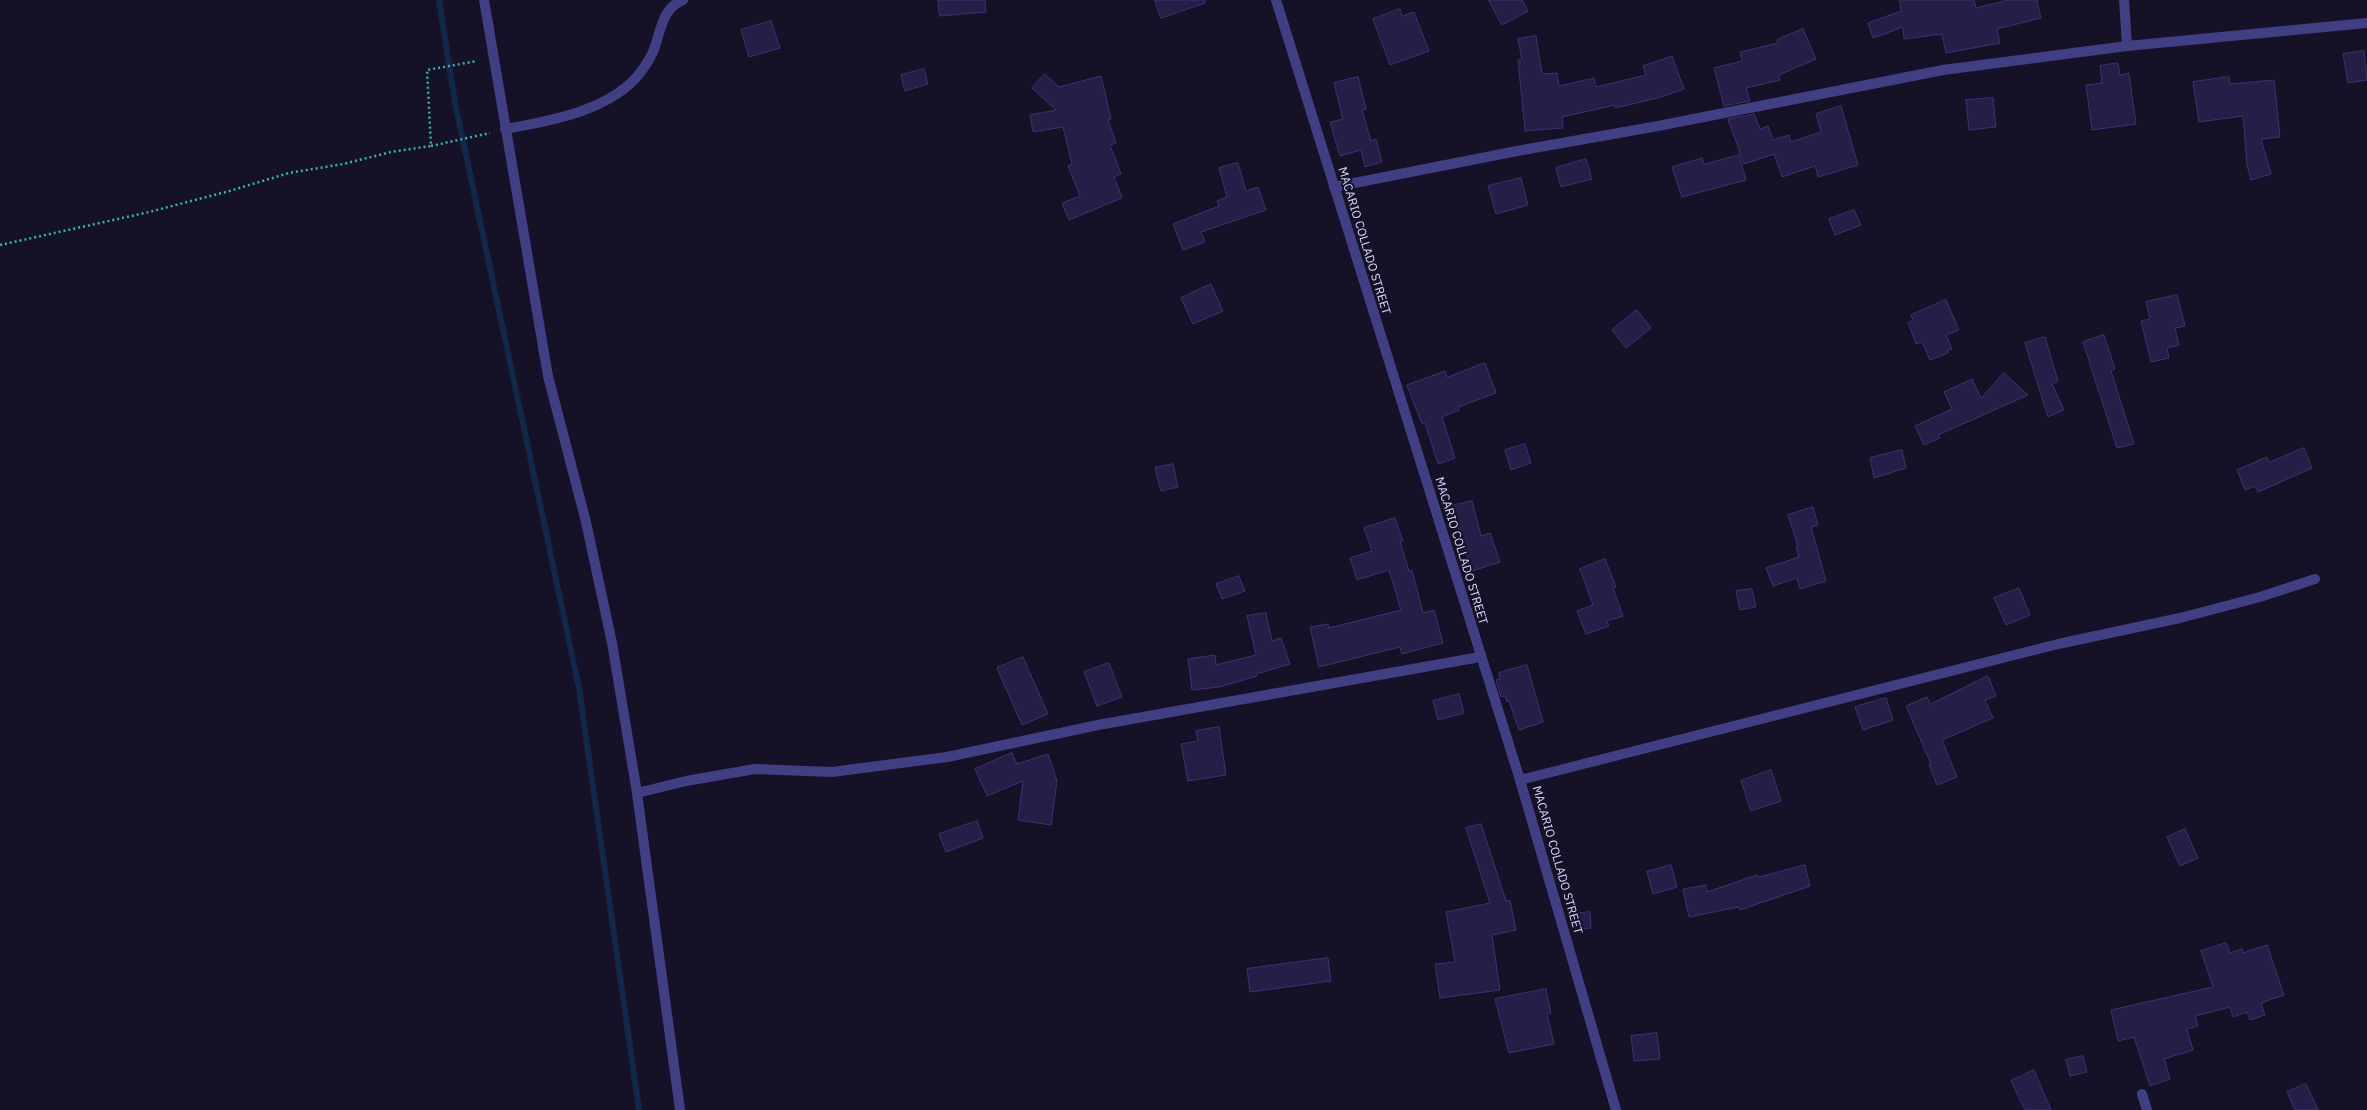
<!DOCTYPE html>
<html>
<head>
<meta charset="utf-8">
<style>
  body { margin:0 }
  canvas { display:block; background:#151127 }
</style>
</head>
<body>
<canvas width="2367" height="1110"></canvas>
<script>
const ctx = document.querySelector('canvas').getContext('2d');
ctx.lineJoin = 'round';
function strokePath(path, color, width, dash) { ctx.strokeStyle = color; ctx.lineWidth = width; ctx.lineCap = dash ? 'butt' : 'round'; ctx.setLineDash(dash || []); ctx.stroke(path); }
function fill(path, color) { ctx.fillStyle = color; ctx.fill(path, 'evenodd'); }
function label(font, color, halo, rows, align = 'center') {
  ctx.font = font + ' "IBM Plex Sans",sans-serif'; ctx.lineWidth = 4; ctx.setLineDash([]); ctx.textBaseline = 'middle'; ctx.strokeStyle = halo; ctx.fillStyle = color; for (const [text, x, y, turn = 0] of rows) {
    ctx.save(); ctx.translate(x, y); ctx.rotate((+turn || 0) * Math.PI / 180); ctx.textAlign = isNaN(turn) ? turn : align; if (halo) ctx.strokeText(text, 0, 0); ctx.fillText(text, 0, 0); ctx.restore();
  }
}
strokePath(new Path2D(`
  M439,0L455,103L579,688L639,1110`), '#11284a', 6);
const building = new Path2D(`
  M938,0H985L986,12L940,16Z
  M1155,0H1205V3L1161,18Z
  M1489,0H1522L1528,11L1502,25Z
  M1900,0H1974L1976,8L2008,0H2037L2041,18L1997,29L2000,43L1946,53L1942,34L1904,39L1903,27L1873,38L1868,23L1901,11Z
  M1400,9L1402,16L1414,12L1429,51L1390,65L1373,19Z
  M771,21L780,48L749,57L741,30Z
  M1803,29L1816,59L1779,75L1780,80L1746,88L1750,101L1724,106L1714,68L1742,61L1740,52L1778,43L1777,40Z
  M1536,36L1542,74L1557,73L1559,86L1594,78L1596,87L1646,75L1643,66L1672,56L1684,89L1658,98L1615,108V105L1562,117L1563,128L1525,131L1518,60L1522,59L1518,39Z
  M2364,51L2367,80L2348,83L2343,54Z
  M2118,63L2120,75L2129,73L2136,124L2092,130L2086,85L2102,83L2100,66Z
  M924,69L928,84L905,91L901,75Z
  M1045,74L1059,87L1101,76L1111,119L1108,120L1116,143L1110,145L1121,174L1114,177L1122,198L1069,220L1062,203L1080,196L1068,166L1072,164L1063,127L1033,132L1030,115L1056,110L1032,88Z
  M1358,77L1366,109L1362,110L1371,141L1376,139L1382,162L1365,167L1361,150L1340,156L1330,122L1343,119L1334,83Z
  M2229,77L2230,84L2274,80L2280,137L2261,139L2271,174L2251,180L2247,165L2243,116L2199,122L2193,82Z
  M1993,98L1996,127L1969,130L1966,100Z
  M1841,106L1858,165L1818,177L1815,166L1782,177L1774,154L1744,164L1728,119L1754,114L1760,129L1768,126L1773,140L1789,135L1791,142L1821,132L1816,114Z
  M1739,155L1746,180L1682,197L1672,167L1702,158L1704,164Z
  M1586,159L1592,179L1561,187L1556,168Z
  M1238,163L1246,191L1258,187L1266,210L1201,232L1205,242L1183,250L1173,224L1219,206L1217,201L1227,197L1219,168Z
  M1521,178L1528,205L1496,214L1488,186Z
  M1854,210L1861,225L1835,235L1829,219Z
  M1211,284L1223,311L1193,324L1181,298Z
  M2177,295L2185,326L2175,328L2179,345L2167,348L2169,358L2151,362L2141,321L2150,319L2146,302Z
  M1946,300L1959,330L1946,335L1952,349L1947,351L1948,353L1930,360L1922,342L1916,344L1908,323L1913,320L1911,315Z
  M1637,310L1651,328L1626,348L1612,330Z
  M2104,335L2115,369L2111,371L2134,444L2117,448L2083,342Z
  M2045,337L2058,381L2052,384L2064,410L2048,417L2025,343Z
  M1485,363L1496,393L1458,407L1459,410L1442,417L1455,458L1438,464L1425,423L1422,424L1407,385L1445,371L1447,377Z
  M2004,373L2028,395L1938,435L1940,438L1924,445L1915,426L1952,409L1944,392L1972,379L1981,398Z
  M1525,444L1531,463L1511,470L1505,450Z
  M2304,448L2312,468L2258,492L2255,486L2245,490L2237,470L2267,457L2269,462Z
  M1902,450L1906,468L1874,478L1870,458Z
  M1173,464L1178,487L1161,491L1155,468Z
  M1472,501L1481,536L1490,533L1500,562L1472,571L1456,521L1451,522L1447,507Z
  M1813,507L1818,525L1811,527L1826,581L1800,589L1797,578L1773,586L1766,568L1799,557L1796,546H1798L1788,515Z
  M1395,518L1403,541L1400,542L1409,571L1412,570L1423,613L1434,610L1443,643L1402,654L1400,647L1319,667L1310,627L1328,624L1329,628L1401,610L1389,570L1357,580L1350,558L1372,551L1364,528Z
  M1605,559L1616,587L1613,588L1623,616L1607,621L1609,626L1586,634L1577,611L1593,605L1580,569Z
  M1239,576L1245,591L1222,599L1216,584Z
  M2019,588L2030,615L2006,625L1994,598Z
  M1752,589L1756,607L1740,610L1736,591Z
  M1266,613L1272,641L1281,638L1290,664L1256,674L1257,676L1219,687L1192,690L1188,659L1215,655L1216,665L1256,655L1247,616Z
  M1023,657L1048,714L1022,725L997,668Z
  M1109,663L1122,697L1097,706L1084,672Z
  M1527,665L1543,722L1519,730L1509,701L1507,702L1505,696L1501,697L1496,680L1500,679L1499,673Z
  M1988,676L1996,696L1985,700L1993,718L1942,740L1957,777L1937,785L1929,765L1931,764L1906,706L1927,697L1930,704Z
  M1459,694L1464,713L1438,720L1433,701Z
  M1886,698L1893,720L1863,730L1855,707Z
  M1219,727L1226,775L1188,781L1181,744L1198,741L1196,731Z
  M1012,753L1017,764L1048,754L1057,781L1051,825L1018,820L1023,781L987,796L975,769Z
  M1771,770L1781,801L1751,811L1741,781Z
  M977,821L983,838L946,852L939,834Z
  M1481,824L1506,901L1510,900L1516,930L1492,935L1500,990L1440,998L1435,964L1455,962L1446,912L1490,903L1466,828Z
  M2185,829L2198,858L2180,866L2167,837Z
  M1671,865L1677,887L1653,894L1647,872Z
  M1805,865L1810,886L1740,910L1739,907L1689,917L1683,889L1706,885L1707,892L1757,875L1758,877Z
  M1590,912L1591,928L1575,930L1574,914Z
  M2226,943L2230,953L2242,949L2243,953L2267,945L2284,995L2261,1003L2265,1015L2250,1020L2247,1012L2233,1017L2230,1007L2195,1016L2198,1026L2187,1029L2193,1050L2164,1059L2170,1079L2150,1086L2134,1037L2118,1041L2111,1010L2213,987L2201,951Z
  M1328,958L1331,981L1250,992L1247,969Z
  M1546,989L1551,1013L1547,1014L1554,1044L1509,1053L1495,999Z
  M1657,1033L1660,1059L1634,1061L1631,1036Z
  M2083,1056L2087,1072L2070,1076L2066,1060Z
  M2034,1070L2051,1110H2025L2011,1081Z
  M2306,1084L2318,1110H2295L2287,1092Z`);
fill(building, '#261e47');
strokePath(building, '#3e3171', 1);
strokePath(new Path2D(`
  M431,146L490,133
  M0,245L145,213L226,192L289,173L343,164L391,152L431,146L427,70L477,61`), '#37b3ab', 2.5, [2, 3]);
strokePath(new Path2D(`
  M2124,0L2127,46`), '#413f83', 10);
strokePath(new Path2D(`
  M484,0L548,376L586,522L612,643L637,793L680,1110
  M505,129C549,121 603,112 635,79C641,72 648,62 652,54C661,35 660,9 683,0
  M1334,187L1517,151L1658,126L1943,70L2127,46L2367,23
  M1520,780L2058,644L2180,618L2260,597L2315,579
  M637,793L686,781L755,769L832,772L947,757L1098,725L1480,657
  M2142,1094L2147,1110`), '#413f83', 10);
strokePath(new Path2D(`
  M1276,0L1520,780L1616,1110`), '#413f83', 10);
label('12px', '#ddd9fd', '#151127', [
  ["MACARIO COLLADO STREET",1364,241,73],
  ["MACARIO COLLADO STREET",1461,551,73],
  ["MACARIO COLLADO STREET",1557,860,74]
]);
</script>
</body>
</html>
